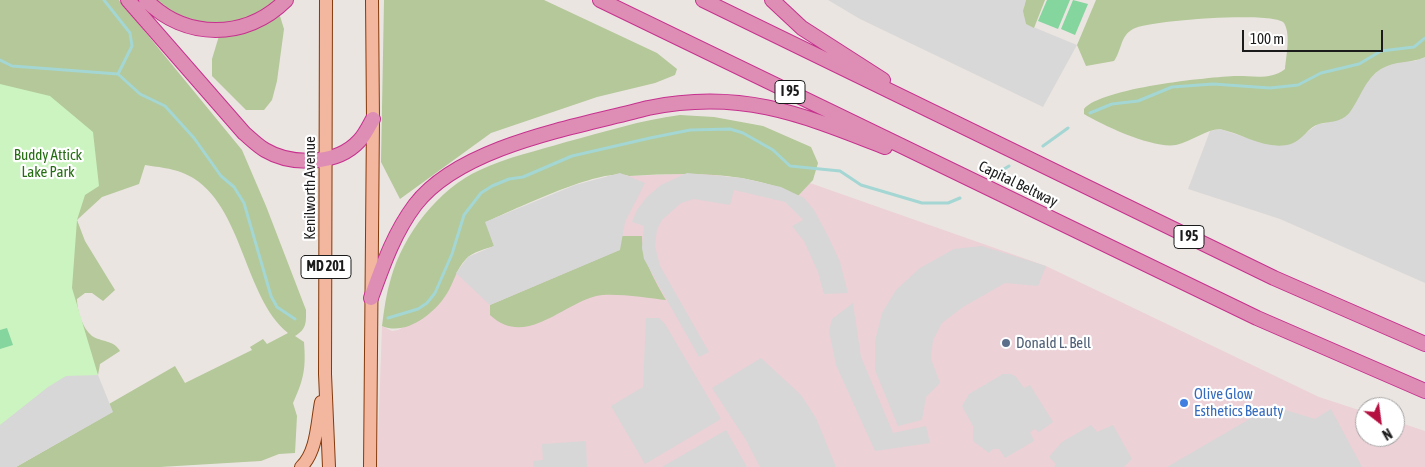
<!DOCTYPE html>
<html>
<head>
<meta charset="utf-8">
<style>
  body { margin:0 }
  #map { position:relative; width:1425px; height:467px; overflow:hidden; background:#ebe5e1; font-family:"Asap Condensed",sans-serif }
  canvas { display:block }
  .north { position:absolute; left:1355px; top:397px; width:50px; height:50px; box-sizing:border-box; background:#fff; border:1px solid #a4a4a4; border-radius:50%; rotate:150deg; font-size:14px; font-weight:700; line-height:20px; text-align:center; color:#1b1b1b }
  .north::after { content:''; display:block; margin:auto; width:18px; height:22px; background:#b51040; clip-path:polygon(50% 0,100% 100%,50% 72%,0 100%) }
  .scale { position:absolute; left:1242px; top:30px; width:141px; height:22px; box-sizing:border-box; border:2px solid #1b1b1b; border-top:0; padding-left:6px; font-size:15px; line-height:18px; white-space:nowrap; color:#1b1b1b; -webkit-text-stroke:4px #fff; paint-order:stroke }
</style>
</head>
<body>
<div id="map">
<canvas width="1425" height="467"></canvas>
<div class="north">N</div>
<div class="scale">100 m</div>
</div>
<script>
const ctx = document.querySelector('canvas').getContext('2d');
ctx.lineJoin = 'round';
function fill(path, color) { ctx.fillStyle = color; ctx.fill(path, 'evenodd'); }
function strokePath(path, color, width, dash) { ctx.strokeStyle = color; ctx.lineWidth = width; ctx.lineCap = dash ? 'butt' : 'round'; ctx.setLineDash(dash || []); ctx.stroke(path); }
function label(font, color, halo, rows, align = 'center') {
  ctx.font = font + ' "Asap Condensed",sans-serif'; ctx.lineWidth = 4.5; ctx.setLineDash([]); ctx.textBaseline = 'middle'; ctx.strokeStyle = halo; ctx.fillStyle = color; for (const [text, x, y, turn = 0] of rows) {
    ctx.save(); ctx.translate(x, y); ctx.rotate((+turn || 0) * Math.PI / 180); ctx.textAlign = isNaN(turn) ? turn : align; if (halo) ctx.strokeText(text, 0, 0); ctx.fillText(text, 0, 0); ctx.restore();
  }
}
fill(new Path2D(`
  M828,0H1026L1024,7L1026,24L1077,45L1043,107L860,19Z
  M1425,57V283L1280,219L1188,189L1210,131L1220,129L1266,144H1291L1318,124L1326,123L1349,112L1365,83L1379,70L1393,62L1415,61Z`), '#d9d8d8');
fill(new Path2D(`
  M620,173L629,176L704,173L781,187L798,196L810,183L1046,266L1319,397L1365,412V437H1395V421L1425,431V467H377L382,326L392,331L398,330L427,315L445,296L456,273L468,257L494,246L485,222Z`), '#ecd1d7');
fill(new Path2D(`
  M0,0H119L242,150L266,206L306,310C306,322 307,329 295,336L304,342C306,368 304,379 293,403L297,416L295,453L279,454L261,461L160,467H16L112,412L109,404L175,366L185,383L252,350L250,347L263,339L267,344L288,333C242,296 243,197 183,173C171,168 157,167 145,165L139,184L102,197L77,220L85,241L115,290L103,301L92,293H85L77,299C77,310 82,328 92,336C101,342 114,340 120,351L100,364L98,375L66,376L0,93Z
  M155,0H278L276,3L284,29L277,81L272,100L264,110H246L212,76V59L222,26C196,21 176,17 155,0Z
  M384,0H544L657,53L677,69L675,75L655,83L597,97L491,133L400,199L381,162Z
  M1026,0H1045L1034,28L1026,24L1023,11Z
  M1096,0H1425V57C1410,64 1396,60 1381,69C1365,79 1361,97 1350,112C1341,123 1331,121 1319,124C1308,127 1303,140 1291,144C1267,151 1243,134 1220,129C1205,130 1192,141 1176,145C1154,149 1104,126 1084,114V109C1101,88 1208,77 1237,76C1254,76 1271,80 1285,69C1286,57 1291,34 1284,23C1276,11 1148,20 1133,29C1120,36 1122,50 1114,61L1086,66L1077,45Z
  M680,115L714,117L763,126L811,147L818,163L813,180L798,196C746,170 686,173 629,176C603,166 514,210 486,222L494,246C486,249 472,252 466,259C456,269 454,283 446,295C433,315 405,336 382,326C384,310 386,294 391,278C403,235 438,189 480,170C507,157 537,151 566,142C604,132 641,120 680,115Z
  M622,236H642C642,259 655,281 666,300C649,298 611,292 596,296C561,305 525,348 490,315V305L619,250Z`), '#b4c899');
fill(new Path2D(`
  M0,84L50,96L93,132L99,186L85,195L77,220L72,288L98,375L0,431Z`), '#cbf4c0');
fill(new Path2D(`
  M1047,0H1070L1058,29L1038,21Z
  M1073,0L1088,4L1075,35L1061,29Z
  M7,328L13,345L0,349V330Z`), '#84d59e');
fill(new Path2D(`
  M620,173L645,183L625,222L620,250L490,305L456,273L468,257L494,246L485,222L575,185Z
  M687,173L742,178L781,187L804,198L814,210L828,236L840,262L848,293L824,294L818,272L804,241L792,226L803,220L785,202L734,190L730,205L694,199L681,203L662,220L657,229L655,246L660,266L709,352L699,357L644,259L642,248L644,226L632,222L637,210L647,197L661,185Z
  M982,246L1046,266L1038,286L1005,283L963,307L942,323L933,340L931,359L940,383L926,397L922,420L898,426L875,370V341L882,313L896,290L920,268L954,249Z
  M853,303L861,357L893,433L926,426L930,443L875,451L836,365L829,331L832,319Z
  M646,318H659L665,324L721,419L645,464L611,406L643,387Z
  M761,358L801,395L816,418L836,467H760L746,440L712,388Z
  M1003,374H1011L1016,377L1024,388L1030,385L1053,422L1039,432L1035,429L1030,432L1034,441L1005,458L999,449H993L989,453L973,441V426L962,406L969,394Z
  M98,375L113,412L16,467H0V425L48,387L66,376Z
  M1272,406L1315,419L1331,409L1362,467H1167Z
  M1091,425L1097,432L1113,425L1132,459L1124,467H1054L1056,464L1049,457L1062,442Z
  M726,430L747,467H662Z
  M586,441L587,467H534L533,461L543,460L542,444Z`), '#d7d7d7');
strokePath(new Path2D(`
  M104,0L130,33L132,46L118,74
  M0,60L12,66L118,74L140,94L165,106L194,138L221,176L234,187L244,203L271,296L277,307L295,319
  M1090,113L1112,104L1138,101L1172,87L1213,84L1270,88L1298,85L1321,73L1359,64L1381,51L1414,47L1425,38
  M1043,146L1068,128
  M994,175L1009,166
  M388,318L418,309L427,303L435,293L452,254L464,215L481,193L492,186L509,179L523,177L572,156L650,138L690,130L730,129L743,133L773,150L790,166L840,171L861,185L922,203H948L960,198`), '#a4d6d3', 3);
const primary = new Path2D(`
  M326,0L325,374L329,467
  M301,467C317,452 317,423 321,402
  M370,467L373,119L372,0`);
const highway = new Path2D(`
  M128,0L244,133C251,139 258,146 265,150C292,166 337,165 359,141C365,135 369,126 373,119
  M146,0C185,40 246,40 286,0
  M600,0L1257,318L1425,391
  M703,0L1274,278L1425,344
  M772,0L802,28L883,80
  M371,298C383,265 394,233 415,205C461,145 577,127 648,108C741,89 801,114 885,147`);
strokePath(primary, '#853a0c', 14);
strokePath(highway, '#c6318f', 16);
strokePath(primary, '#f3b69e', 12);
strokePath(highway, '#de8eb4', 14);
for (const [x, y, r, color] of [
  [1006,343,5,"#5c6f8a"],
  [1184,403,5,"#3f7fe0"]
]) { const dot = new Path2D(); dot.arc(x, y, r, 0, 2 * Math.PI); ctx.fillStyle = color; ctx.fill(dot); strokePath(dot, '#fff', 2); }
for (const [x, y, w] of [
  [790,92,30],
  [1189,237,30],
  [326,267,50]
]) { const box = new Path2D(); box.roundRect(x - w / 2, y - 11.5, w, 23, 4); ctx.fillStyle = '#fff'; ctx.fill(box); strokePath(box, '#1b1b1b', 1); }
label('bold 14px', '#1b1b1b', null, [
  ["I 95",790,92],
  ["I 95",1189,237],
  ["MD 201",326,267]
]);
label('15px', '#266e14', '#fff', [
  ["Buddy Attick",48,155],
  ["Lake Park",48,172]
]);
label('15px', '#1b1b1b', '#fff', [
  ["Capital Beltway",1018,184,26],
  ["Kenilworth Avenue",310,188,-90]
]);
label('15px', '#4e5e75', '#fff', [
  ["Donald L. Bell",1016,343]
], 'left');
label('15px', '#366cbe', '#fff', [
  ["Olive Glow",1194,394],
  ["Esthetics Beauty",1194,411]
], 'left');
</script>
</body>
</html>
